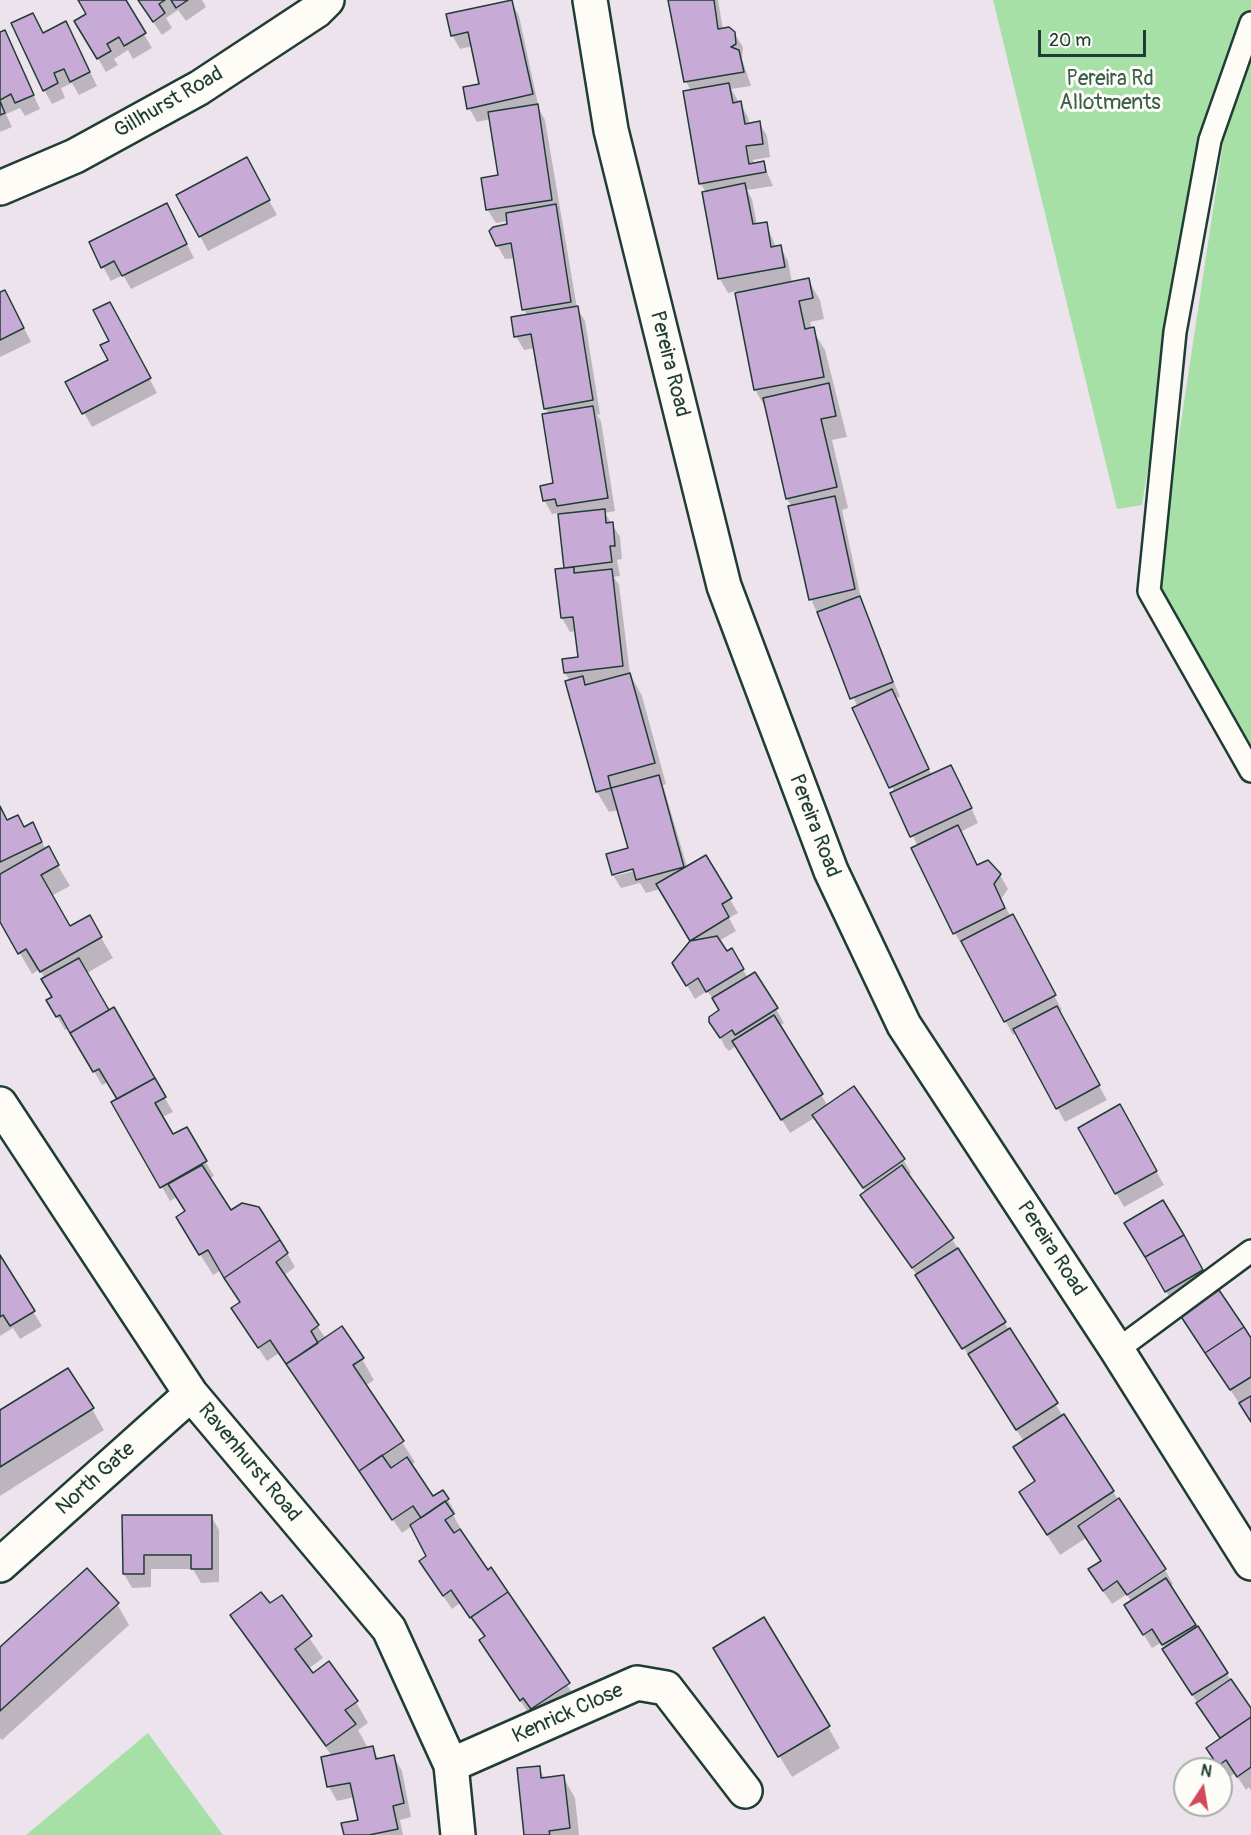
<!DOCTYPE html>
<html>
<head>
<meta charset="utf-8">
<style>
  body { margin:0 }
  #map { position:relative; width:1251px; height:1835px; overflow:hidden; background:#ede3ed; font-family:Pangolin,sans-serif }
  canvas { display:block }
  .north { position:absolute; left:1173px; top:1757px; width:60px; height:60px; box-sizing:border-box; background:#fdfcf7; border:2px solid #a4b0a9; border-radius:50%; rotate:12deg; font-size:16px; font-weight:700; line-height:24px; text-align:center; color:#1f3d34 }
  .north::after { content:''; display:block; margin:auto; width:21px; height:27px; background:#d1495b; clip-path:polygon(50% 0,100% 100%,50% 72%,0 100%) }
  .scale { position:absolute; left:1038px; top:30px; width:108px; height:27px; box-sizing:border-box; border:3px solid #1f3d34; border-top:0; padding-left:8px; font-size:18px; line-height:21px; white-space:nowrap; color:#1f3d34; -webkit-text-stroke:4px #fdfcf7; paint-order:stroke }
</style>
</head>
<body>
<div id="map">
<canvas width="1251" height="1835"></canvas>
<div class="north">N</div>
<div class="scale">20 m</div>
</div>
<script>
const ctx = document.querySelector('canvas').getContext('2d');
ctx.lineJoin = 'round';
function fill(path, color) { ctx.fillStyle = color; ctx.fill(path, 'evenodd'); }
function strokePath(path, color, width, dash) { ctx.strokeStyle = color; ctx.lineWidth = width; ctx.lineCap = dash ? 'butt' : 'round'; ctx.setLineDash(dash || []); ctx.stroke(path); }
function label(font, color, halo, rows, align = 'center') {
  ctx.font = font + ' Pangolin,sans-serif'; ctx.lineWidth = 6; ctx.setLineDash([]); ctx.textBaseline = 'middle'; ctx.strokeStyle = halo; ctx.fillStyle = color; for (const [text, x, y, turn = 0] of rows) {
    ctx.save(); ctx.translate(x, y); ctx.rotate((+turn || 0) * Math.PI / 180); ctx.textAlign = isNaN(turn) ? turn : align; if (halo) ctx.strokeText(text, 0, 0); ctx.fillText(text, 0, 0); ctx.restore();
  }
}
fill(new Path2D(`
  M993,0H1251V750L1156,588L1223,144L1201,138L1142,505L1117,509Z
  M148,1733L223,1835H26Z`), '#a6e0a6');
fill(new Path2D(`
  M79,0H124L152,48L133,59L128,50L114,59L118,65L106,72L76,21L88,14Z
  M138,0H202L206,7L186,21L178,10L166,18L172,28L162,35Z
  M669,0H718L723,30L734,33L743,47L742,59L751,86L731,89L748,117L749,124L759,122L767,136L770,157L753,160L754,164L763,163L773,186L747,190L752,199L757,225L766,224L776,247H780L788,261L792,283L808,280L820,300L824,319L810,322L812,329L825,350L847,437L832,440L848,508L842,510L862,603L900,697L895,698L932,776L951,767L959,781L978,823L960,832L978,867L1000,875L1008,889L1001,899L1062,1010L1058,1012L1107,1100L1065,1122L1016,1033L1013,1035L965,946L963,947L955,933L811,599L792,507L787,499L767,410L755,390L736,291L728,293L720,279L703,193L706,192L700,183L691,91L686,81Z
  M511,2L519,16L539,109L545,120L577,308L585,321L600,414L597,415L601,421L615,511L605,513L620,537L622,559L617,560L620,576L614,577L619,585L630,674L642,696L666,784L663,785L687,867L705,857L738,913L729,918L736,931L719,941L727,953L731,950L748,978L776,1009L784,1023L779,1026L828,1106L903,1159L911,1173L908,1176L952,1239L1064,1418L1165,1570L1173,1584L1170,1586L1251,1711V1791L1249,1787L1246,1790L1235,1773L1227,1779L1216,1762L1221,1739L1172,1664L1162,1642L1152,1648L1134,1619L1131,1602L1127,1594L1112,1604L1098,1584L1102,1562L1086,1538L1060,1555L1033,1513L1036,1482L1024,1442L919,1278L870,1209L866,1193L816,1117L790,1133L736,1046L729,1051L725,1047L711,1017L721,1011L717,1004L707,991L695,999L674,963L691,941L660,889L646,893L640,883L621,888L613,875L630,850L619,810L609,812L597,792L570,681L565,673L564,660L579,659L576,631L570,632L562,618L566,569L559,513L552,514L544,500L554,485L549,414L545,408L535,348L524,350L516,336L527,316L524,309L515,258L505,259L497,245L509,225L508,221L496,223L487,209L500,176L490,119L477,122L469,108L481,85L473,46L460,49L452,35ZM640,866L641,869L615,876V873Z
  M66,23L97,86L79,95L72,83L61,88L65,98L52,104L44,90L43,34Z
  M4,32L40,109L25,116L20,108L6,114L12,127L0,132V34Z
  M254,173L277,215L208,251L178,195Z
  M174,219L194,258L131,289L123,275L111,281L103,267Z
  M0,294L13,306L31,342L0,357Z
  M118,318L157,393L92,427L67,382L110,361L111,341Z
  M0,808L7,821L24,828L33,824L46,850L48,849L70,886L51,896L70,928L89,917L113,958L87,973L109,1012L114,1009L173,1112L162,1117L173,1136L186,1129L214,1176L209,1179L230,1213L287,1253L295,1267L283,1276L326,1339L362,1359L374,1380L365,1386L415,1462L411,1465L433,1498L448,1500L456,1514L453,1515L461,1529L459,1530L576,1698L529,1714L481,1641L485,1638L460,1603L452,1609L429,1575L421,1562L428,1556L412,1526L402,1533L279,1353L267,1361L241,1323V1303L221,1270L213,1275L190,1238L186,1212L177,1197L170,1201L113,1103L119,1100L108,1082L102,1085L69,1028L65,1030L48,1001L54,998L40,969L32,974L0,919Z
  M1119,1106L1164,1185L1124,1207L1080,1128Z
  M1163,1202L1210,1284L1174,1305L1126,1224Z
  M0,1258L42,1326L20,1339L13,1328L0,1336Z
  M1190,1329L1251,1341V1420L1241,1402L1239,1403Z
  M92,1409L104,1430L0,1496V1412Z
  M211,1516L219,1530V1582L201,1583L193,1569H151V1587L132,1588L124,1574V1517Z
  M281,1597L323,1658L308,1669L313,1675L356,1702L368,1723L358,1730L367,1746L361,1750L372,1748L379,1760L394,1757L402,1771L411,1817L400,1820L403,1835H345L360,1821L355,1797L337,1801L329,1787L323,1758L332,1756L244,1636L232,1615L269,1606Z
  M117,1604L129,1625L2,1740L0,1738V1649Z
  M727,1669L828,1727L840,1748L792,1777Z
  M539,1768L545,1779L563,1777L575,1798L579,1835H526Z`), '#0003');
const building = new Path2D(`
  M78,0H126L146,33L124,46L119,37L107,44L111,51L97,59L74,21L86,14Z
  M138,0H165L159,4L165,13L153,22Z
  M171,0H188L176,8Z
  M512,0L533,94L467,109L463,87L479,84L468,32L451,36L446,14Z
  M668,0H714L718,29L729,27L735,32L736,44L731,47L739,50L744,72L684,82Z
  M33,13L43,33L66,21L90,72L70,82L64,69L54,73L58,83L43,91L11,23Z
  M5,30L34,95L15,103L11,94L0,100V32Z
  M729,83L733,103L741,101L745,124L760,121L763,144L746,146L749,164L764,161L766,172L699,184L683,91Z
  M0,101L5,113L0,115Z
  M538,104L552,200L486,210L481,178L498,175L488,112Z
  M247,157L270,200L199,237L176,195Z
  M745,183L753,224L767,222L771,247L781,245L785,267L718,279L702,192Z
  M167,203L187,244L122,276L114,261L101,268L89,242Z
  M556,204L571,302L522,310L511,243L496,246L489,231L493,227L507,224L506,213Z
  M809,278L813,298L799,301L805,329L814,327L824,377L754,390L735,293Z
  M5,290L24,328L0,340V292Z
  M110,302L151,378L82,414L65,382L108,360L100,345L109,341L93,310Z
  M578,306L593,400L544,409L531,334L514,337L511,317Z
  M829,383L836,416L821,419L837,487L786,499L763,398Z
  M593,406L608,498L557,506L555,499L543,501L540,486L553,483L542,414Z
  M835,496L855,589L809,600L788,506Z
  M605,509L606,523L613,522L615,546H610L612,562L564,568L558,514Z
  M574,567V573L612,569L623,666L564,673L562,659L578,657L573,617L561,618L555,569Z
  M860,596L893,682L850,699L817,612Z
  M630,673L655,763L608,776L611,788L596,792L565,681L583,676L585,685Z
  M892,689L929,769L889,788L852,708Z
  M951,765L972,808L910,837L890,793Z
  M659,775L684,867L636,880L633,869L612,875L606,854L628,848L611,788Z
  M0,806L7,820L18,815L24,827L33,822L42,842L0,862Z
  M958,825L977,865L988,860L1001,874L994,884L1005,908L953,934L911,848Z
  M49,846L59,865L41,875L70,926L90,915L102,937L40,972L26,949L18,954L0,922V874Z
  M706,855L732,898L722,904L729,917L690,941L656,884Z
  M1013,914L1056,995L1004,1022L961,941Z
  M717,936L727,951L732,948L744,969L706,992L698,978L686,986L672,963L690,941Z
  M79,958L109,1010L70,1033L60,1015L56,1017L46,1000L52,997L41,979Z
  M755,972L778,1008L735,1035L732,1030L720,1038L709,1022V1017L719,1010L712,998Z
  M1057,1006L1100,1085L1056,1109L1013,1029Z
  M114,1007L155,1078L117,1099L99,1069L93,1072L70,1033Z
  M774,1015L823,1094L781,1120L732,1041Z
  M155,1078L166,1097L155,1103L173,1134L187,1127L207,1161L160,1188L111,1102Z
  M854,1086L905,1159L863,1188L812,1115Z
  M1120,1104L1157,1171L1115,1194L1078,1128Z
  M202,1165L231,1210L242,1203L259,1207L280,1240L224,1278L208,1250L199,1255L176,1217L185,1211L168,1184Z
  M902,1165L954,1238L912,1268L860,1195Z
  M1163,1200L1184,1235L1145,1257L1124,1223Z
  M1184,1235L1203,1270L1165,1292L1145,1257Z
  M280,1240L288,1253L276,1262L319,1325L311,1331L318,1343L286,1364L270,1340L258,1348L231,1308L240,1302L224,1278Z
  M958,1248L1006,1322L962,1349L915,1275Z
  M0,1255L35,1311L10,1326L3,1315L0,1317Z
  M1219,1290L1244,1327L1205,1353L1180,1315Z
  M342,1326L364,1358L353,1365L404,1441L359,1471L286,1364Z
  M1244,1327L1251,1338V1377L1230,1390L1205,1353Z
  M1010,1328L1058,1403L1016,1430L968,1354Z
  M68,1368L94,1408L0,1467V1410Z
  M1251,1396V1422L1239,1403Z
  M1064,1414L1114,1491L1047,1535L1019,1492L1035,1481L1013,1447Z
  M382,1455L391,1468L407,1457L433,1496L443,1490L449,1499L421,1518L413,1506L392,1520L359,1471Z
  M1119,1498L1166,1569L1127,1595L1117,1581L1103,1591L1088,1569L1101,1561L1078,1526Z
  M445,1501L454,1514L445,1520L454,1533L460,1529L488,1570L491,1567L508,1592L470,1618L451,1590L443,1596L419,1561L426,1556L410,1525Z
  M122,1515H212V1569H191V1555H144V1574H123Z
  M87,1568L119,1603L0,1711V1647Z
  M1166,1578L1196,1625L1162,1645L1152,1629L1143,1635L1124,1605Z
  M261,1592L270,1603L282,1595L312,1636L295,1649L313,1673L329,1661L358,1701L345,1710L356,1724L326,1746L230,1615Z
  M508,1592L570,1683L531,1709L523,1698L520,1701L479,1640L485,1636L471,1617Z
  M764,1617L830,1726L778,1757L713,1648Z
  M1198,1626L1228,1673L1192,1695L1162,1649Z
  M1231,1679L1251,1708V1717L1220,1738L1196,1703Z
  M1251,1717V1767L1237,1777L1226,1760L1218,1766L1206,1748Z
  M373,1746L376,1759L394,1755L404,1803L393,1806L398,1829L369,1835H344L341,1823L358,1820L350,1783L327,1787L321,1757Z
  M540,1766L541,1778L564,1775L570,1828L549,1831L550,1835H524L517,1768Z`);
fill(building, '#c7aad6');
strokePath(building, '#1f3d34', 1.5);
const service = new Path2D(`
  M1251,23L1210,140L1175,332L1149,591L1251,771
  M1117,1350L1251,1251`);
const minor = new Path2D(`
  M590,0L611,130L724,586L831,871L904,1025L1117,1350L1251,1563
  M0,1104L191,1394L389,1629L451,1765L458,1835
  M0,1565L191,1394
  M451,1765L637,1683L666,1688L745,1791`);
const tertiary = new Path2D(`
  M0,188L75,156L199,88L316,11L327,0`);
strokePath(service, '#1f3d34', 26);
strokePath(minor, '#1f3d34', 38);
strokePath(tertiary, '#1f3d34', 38);
strokePath(service, '#fdfcf7', 21);
strokePath(minor, '#fdfcf7', 33);
strokePath(tertiary, '#fdfcf7', 33);
label('21px', '#3a5e4b', '#fdfcf7', [
  ["Pereira Rd",1110,80],
  ["Allotments",1110,104]
]);
label('21px', '#1f3d34', '#fdfcf7', [
  ["Gillhurst Road",169,103,-30],
  ["Pereira Road",669,364,76],
  ["Pereira Road",814,826,69],
  ["Pereira Road",1051,1249,57],
  ["Ravenhurst Road",249,1463,50],
  ["North Gate",96,1479,-42],
  ["Kenrick Close",568,1714,-24]
]);
</script>
</body>
</html>
